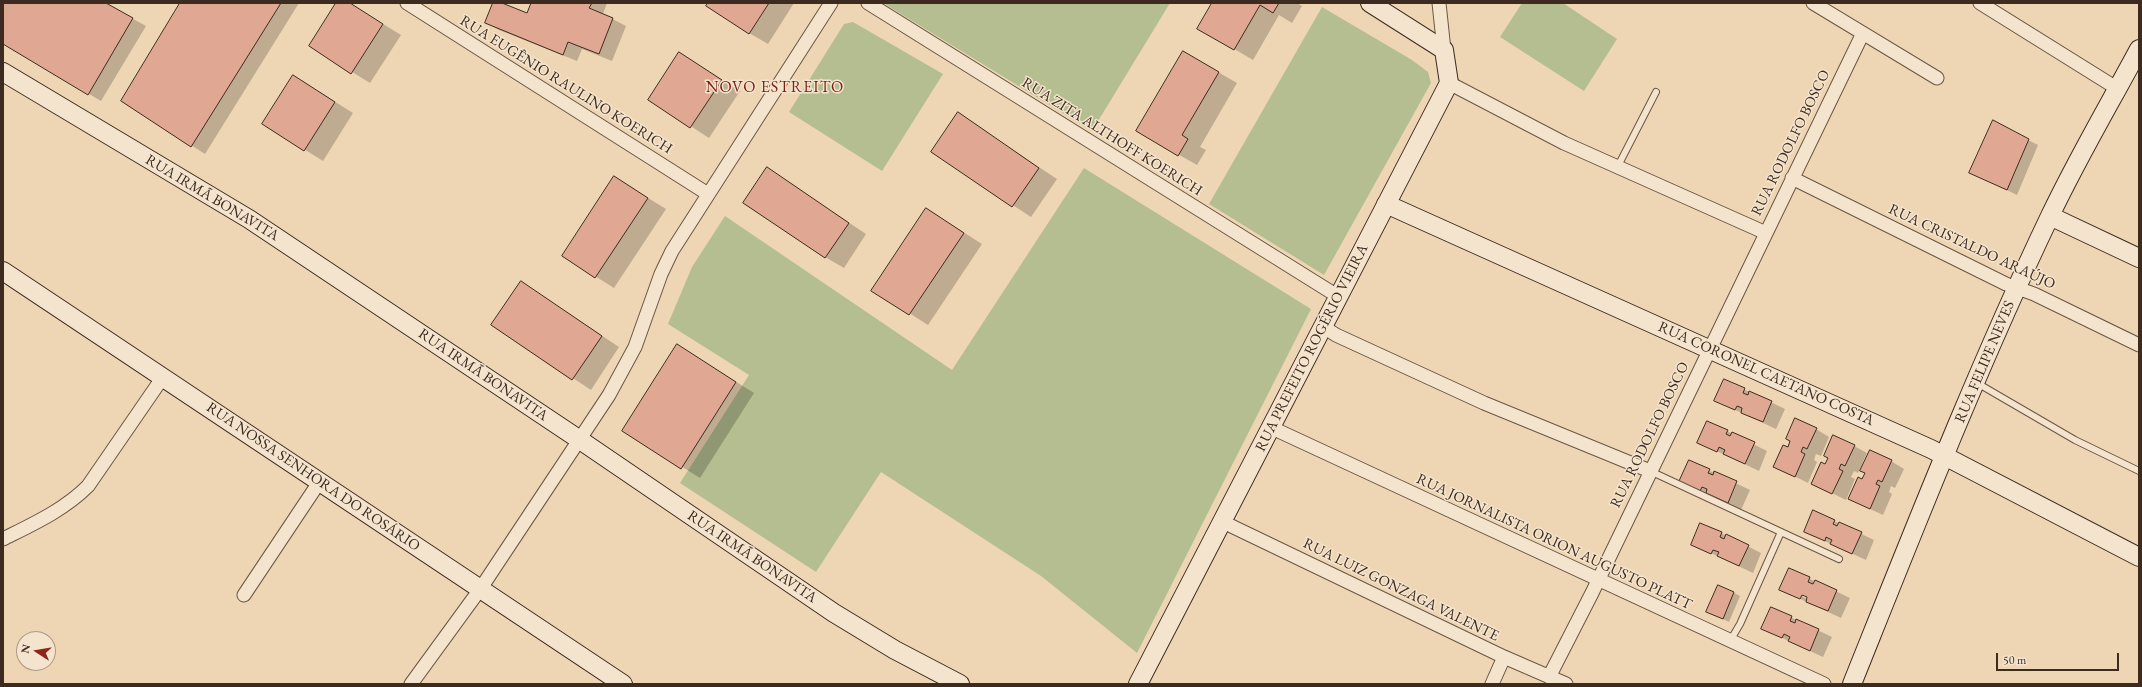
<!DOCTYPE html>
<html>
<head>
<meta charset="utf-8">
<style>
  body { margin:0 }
  #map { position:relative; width:2142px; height:687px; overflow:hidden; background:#eed6b4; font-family:"EB Garamond",serif }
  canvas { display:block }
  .frame { position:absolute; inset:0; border:4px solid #3d2b1f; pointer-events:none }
  .north { position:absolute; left:16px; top:631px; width:40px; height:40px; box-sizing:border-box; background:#f4e4ce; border:1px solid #ab9a88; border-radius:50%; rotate:282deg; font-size:11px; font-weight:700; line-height:16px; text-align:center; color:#3d2b1f }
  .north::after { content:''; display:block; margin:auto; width:14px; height:18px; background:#8f2418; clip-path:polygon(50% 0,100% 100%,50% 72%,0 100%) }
  .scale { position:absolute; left:1996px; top:653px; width:123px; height:18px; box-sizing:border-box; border:2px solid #3d2b1f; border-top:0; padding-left:5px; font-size:12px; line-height:14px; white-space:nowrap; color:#3d2b1f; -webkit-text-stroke:3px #f4e4ce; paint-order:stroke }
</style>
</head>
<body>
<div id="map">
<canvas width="2142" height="687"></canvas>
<div class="frame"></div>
<div class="north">N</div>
<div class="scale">50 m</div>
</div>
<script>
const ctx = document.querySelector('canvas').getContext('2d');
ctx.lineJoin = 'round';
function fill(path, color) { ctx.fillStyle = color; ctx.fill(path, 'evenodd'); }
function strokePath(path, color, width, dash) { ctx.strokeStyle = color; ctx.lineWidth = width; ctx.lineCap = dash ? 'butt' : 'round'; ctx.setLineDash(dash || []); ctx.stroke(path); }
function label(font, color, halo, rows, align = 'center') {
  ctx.font = font + ' "EB Garamond",serif'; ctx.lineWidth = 3; ctx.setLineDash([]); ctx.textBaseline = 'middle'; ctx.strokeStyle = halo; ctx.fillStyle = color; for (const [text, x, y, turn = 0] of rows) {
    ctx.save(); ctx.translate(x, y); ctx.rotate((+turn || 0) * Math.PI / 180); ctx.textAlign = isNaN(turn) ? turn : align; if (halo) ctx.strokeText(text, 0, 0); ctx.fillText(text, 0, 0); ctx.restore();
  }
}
fill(new Path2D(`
  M883,3H1170L1092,131Z
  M1522,3H1563L1617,39L1584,91L1500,37Z
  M1322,7L1412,60L1428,72L1431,83L1324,275L1209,204Z
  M853,22L943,74L882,171L789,112L844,24Z
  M1084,168L1311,309L1137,653L1041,576L881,472L816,572L680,483L749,375L668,324L692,267L725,216L952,370Z`), '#b5be90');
fill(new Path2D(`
  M3,3H104L146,26L101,101L3,43Z
  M182,3H299L205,154L122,101Z
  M337,3H349L401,35L370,83L310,46Z
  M494,3H499L528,15L532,3H607L603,14L626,26L612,61L582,49L577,61L499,30L486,23Z
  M709,3H794L768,44L749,33Z
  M1213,3H1297L1302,6L1292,23L1279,15L1253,60L1199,28Z
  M1183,52L1237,83L1200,147L1206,150L1197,165L1137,131Z
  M679,53L740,91L709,138L649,99Z
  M294,76L353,113L323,161L264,124Z
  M958,114L1057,179L1031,217L932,152Z
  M2028,140L2038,145L2017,195L1970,172Z
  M768,169L866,234L844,268L825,257Z
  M614,177L666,209L614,288L563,256Z
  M927,209L982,244L928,325L873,290Z
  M521,282L619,347L591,390L493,325Z
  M677,345L754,393L700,478L623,430Z
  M1724,380L1785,409L1776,429L1716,401Z
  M1816,429L1829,437L1821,456L1816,454L1814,460L1817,462L1808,483L1774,466L1791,441Z
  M1727,431L1767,451L1759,471L1698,442Z
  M1854,446L1867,453L1858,473L1854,471L1851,477L1855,479L1846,500L1812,483L1826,465Z
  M1689,461L1750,490L1741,510L1680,481Z
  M1891,461L1904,469L1895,488L1891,486L1889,492L1892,494L1883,515L1849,499L1866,473Z
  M1834,521L1874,540L1866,560L1805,532Z
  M1721,533L1761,553L1753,573L1692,544Z
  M1789,569L1850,598L1841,618L1781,590ZM1798,591L1808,597V600L1797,593Z
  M1734,593L1740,596L1729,622L1708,612Z
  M1771,608L1832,637L1823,657L1763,629Z`), '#0003');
const building = new Path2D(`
  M3,3H106L133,18L88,95L3,44Z
  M180,3H281L191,147L121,101Z
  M336,3H350L383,24L351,74L309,46Z
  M493,3H502L527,13L531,3H592L589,8L613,18L599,54L568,42L563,55L485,23Z
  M708,3H769L749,34L706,6Z
  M1212,3H1279L1273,13L1260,5L1234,50L1197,29Z
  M1183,51L1219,72L1182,135L1188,139L1178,156L1136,131Z
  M679,52L722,80L690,128L648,100Z
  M293,75L335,102L304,151L262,124Z
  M958,112L1039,168L1012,207L931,152Z
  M1993,120L2029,139L2007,190L1969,173Z
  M767,167L849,223L825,258L743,203Z
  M614,176L648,198L595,278L562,256Z
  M926,208L964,233L909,315L871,291Z
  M521,281L602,336L572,380L491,325Z
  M677,344L736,382L681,469L622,431Z
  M1724,379L1745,388L1743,393L1748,395L1749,391L1772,401L1763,422L1741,413L1742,408L1737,406L1735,410L1714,401Z
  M1795,418L1817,428L1807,449L1803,447L1801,452L1805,454L1795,477L1773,467L1783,445L1788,447L1790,441L1786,439Z
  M1707,421L1728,430L1726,434L1730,436L1732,432L1755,442L1745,464L1723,454L1725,450L1719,447L1717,452L1697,443Z
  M1833,435L1855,445L1845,466L1841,464L1839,469L1843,471L1832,494L1811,484L1821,462L1825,464L1828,458L1824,456Z
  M1870,450L1892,460L1882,482L1878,480L1876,484L1880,486L1870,509L1848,499L1858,477L1862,479L1865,473L1860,471Z
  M1689,460L1710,469L1708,473L1713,475L1714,471L1737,481L1728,503L1706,493L1707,489L1702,487L1700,491L1679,482Z
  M1813,510L1835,520L1833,524L1837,526L1839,522L1862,532L1852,554L1830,544L1832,540L1826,537L1825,541L1804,532Z
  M1700,523L1722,532L1720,537L1724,539L1726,534L1749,545L1739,566L1717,556L1719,552L1713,550L1711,554L1691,545Z
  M1789,568L1810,577L1808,582L1813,584L1815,580L1837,590L1828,611L1806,602L1807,597L1802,595L1800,599L1779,590Z
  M1718,585L1734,592L1723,619L1706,612Z
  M1771,607L1792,616L1790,621L1795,623L1796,619L1819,629L1810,651L1788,641L1790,637L1784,634L1782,638L1761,629Z`);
fill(building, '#e0a893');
strokePath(building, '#3d2b1f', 1);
const lane = new Path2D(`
  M1618,166L1656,92
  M1977,383L2075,440L2139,471
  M1650,471L1839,559
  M1730,641L1740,624L1781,532`);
const street = new Path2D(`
  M407,3L708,194
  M868,3L1339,297
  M1439,3L1444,50
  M1813,3L1937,78
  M1980,3L2118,89
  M1449,83L1564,143L1766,233
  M1792,178L2006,284L2034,294L2139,345
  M1322,326L1336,335L1484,403L1650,471
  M1270,427L1824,684
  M1223,522L1504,657L1566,684
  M3,539C33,524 64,510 88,486L163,377
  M244,595L320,481
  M1549,677L1592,593L1863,33
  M411,684L481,588L609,395L635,347L661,274L672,251L831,3
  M1492,684L1504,657`);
const secondary = new Path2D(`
  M3,72L249,219L580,440L834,613L895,650L960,684
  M1386,204L1931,449L2139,557
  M2050,216L2139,258
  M3,271L623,684
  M1138,684L1449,83L1444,50L1370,3
  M1852,684C1915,527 1977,369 2050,216C2077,159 2109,105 2139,49`);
strokePath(lane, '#695644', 8);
strokePath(street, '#695644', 15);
strokePath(secondary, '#3d2b1f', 20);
strokePath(lane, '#f4e4ce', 6);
strokePath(street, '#f4e4ce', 13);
strokePath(secondary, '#f4e4ce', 18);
label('15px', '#3d2b1f', '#f4e4ce', [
  ["RUA EUGÊNIO RAULINO KOERICH",566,85,32],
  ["RUA ZITA ALTHOFF KOERICH",1112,137,32],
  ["RUA RODOLFO BOSCO",1791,143,-64],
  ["RUA IRMÃ BONAVITA",212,198,31],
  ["RUA CRISTALDO ARAÚJO",1972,247,25],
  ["RUA PREFEITO ROGÉRIO VIEIRA",1312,348,-63],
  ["RUA FELIPE NEVES",1985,362,-67],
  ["RUA CORONEL CAETANO COSTA",1766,374,24],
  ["RUA IRMÃ BONAVITA",483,375,34],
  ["RUA RODOLFO BOSCO",1650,435,-64],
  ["RUA NOSSA SENHORA DO ROSÁRIO",313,477,34],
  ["RUA JORNALISTA ORION AUGUSTO PLATT",1554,542,25],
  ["RUA IRMÃ BONAVITA",752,557,34],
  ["RUA LUIZ GONZAGA VALENTE",1401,590,26]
]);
ctx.letterSpacing = '1px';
label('16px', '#7a1f14', '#f4e4ce', [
  ["NOVO ESTREITO",775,88]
]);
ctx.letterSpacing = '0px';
</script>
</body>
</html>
